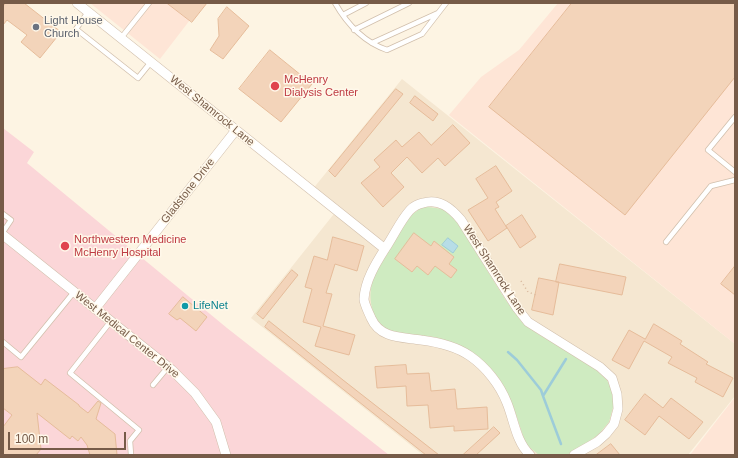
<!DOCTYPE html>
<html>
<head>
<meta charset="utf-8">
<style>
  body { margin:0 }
  #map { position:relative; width:738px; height:458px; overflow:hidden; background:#fdf4e3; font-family:Arial,sans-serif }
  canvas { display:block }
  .frame { position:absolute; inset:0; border:4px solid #765b48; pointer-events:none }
  .scale { position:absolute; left:8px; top:432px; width:118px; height:18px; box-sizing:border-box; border:2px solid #765b48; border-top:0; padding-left:5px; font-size:12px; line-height:14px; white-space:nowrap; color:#765b48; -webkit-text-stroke:3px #fff8ea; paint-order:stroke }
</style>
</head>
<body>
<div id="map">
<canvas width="738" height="458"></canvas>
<div class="frame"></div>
<div class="scale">100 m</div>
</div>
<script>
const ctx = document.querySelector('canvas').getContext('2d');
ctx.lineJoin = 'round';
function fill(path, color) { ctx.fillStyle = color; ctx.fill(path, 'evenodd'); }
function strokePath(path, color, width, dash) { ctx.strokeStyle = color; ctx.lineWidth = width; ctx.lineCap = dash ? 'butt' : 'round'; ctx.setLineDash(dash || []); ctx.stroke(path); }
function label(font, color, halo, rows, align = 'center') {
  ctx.font = font + ' Arial,sans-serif'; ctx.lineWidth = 3; ctx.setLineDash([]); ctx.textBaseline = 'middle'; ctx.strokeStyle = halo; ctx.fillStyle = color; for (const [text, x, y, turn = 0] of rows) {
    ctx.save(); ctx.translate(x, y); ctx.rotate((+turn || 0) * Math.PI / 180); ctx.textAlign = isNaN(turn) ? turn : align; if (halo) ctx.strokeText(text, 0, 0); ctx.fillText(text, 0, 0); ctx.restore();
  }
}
fill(new Path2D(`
  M402,79L735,344V396L688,455H423L251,318L337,210L312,190Z`), '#f5e7d1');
fill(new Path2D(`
  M90,3H203L160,59Z
  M558,3H735V344L449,115L481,77L519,50Z
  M735,397V455H690Z`), '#fee5d6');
fill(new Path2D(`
  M3,128L34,152L27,163L227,328L389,455H3Z`), '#fbd6d8');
fill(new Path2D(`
  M428,207L443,209L455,219L505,299L521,321L538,334L593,367L607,380L612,391L614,404L609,422L598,435L573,452L566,455H539L528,446L525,441C515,413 509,384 485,363C471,350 452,341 434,337C424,335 413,337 403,335C373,331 365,301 374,276L410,216L421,208Z`), '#cfebc1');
const water = new Path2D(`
  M448,238L458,246L453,253L442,245Z`);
fill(water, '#b7dde7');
strokePath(water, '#9dccd9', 1);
strokePath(new Path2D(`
  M508,352L517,360L541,390L543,396
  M561,444L543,396L566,359`), '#9dccd9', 2.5);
const building = new Path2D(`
  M6,3H24L61,32L40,58L21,42L27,35L7,20L3,25V7Z
  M167,3H207L192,22Z
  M572,3H735V77L625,215L489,107Z
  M227,7L249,26L223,59L210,50L219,36L218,19Z
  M270,50L312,84L281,122L239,89Z
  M396,89L403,94L335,177L329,171Z
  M415,96L438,114L433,121L410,103Z
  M453,125L470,143L445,166L438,158L422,173L407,157L391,173L404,187L383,207L361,183L380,167L374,160L396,140L402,147L419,132L431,145Z
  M496,166L512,191L496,202L499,207L495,209L507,228L488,241L468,210L488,198L476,179Z
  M522,215L536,237L520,248L506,226Z
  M414,233L431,246L434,241L454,257L449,264L457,270L451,278L435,266L428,275L417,266L412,272L395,259Z
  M333,237L364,246L357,271L335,264L326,293L332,294L323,326L355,335L349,355L315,346L321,327L303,322L312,289L305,287L314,256L327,260Z
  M560,264L626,277L622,295L556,282Z
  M735,266V295L721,284Z
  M292,270L298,275L263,319L257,314Z
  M539,278L559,282L553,315L532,310Z
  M183,297L207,317L196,331L180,318L177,320L169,314Z
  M269,321L343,380L439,455H426L339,386L265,327Z
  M654,324L682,341L680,344L708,362L706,364L733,378L723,397L695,382L697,378L668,363L672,357L644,341L629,369L612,360L629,330L645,339Z
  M406,365L407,374L429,373L431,391L455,389L457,409L487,407L488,429L454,431V426L430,428L428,405L407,406L406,386L377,388L375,367Z
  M18,367L41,385L45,379L79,405V406L88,413L98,401L101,403L96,419L115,434L117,455H90L87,445L81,437L78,441L72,436L70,439L37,413L41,449L36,455H3V427L12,415L3,408V369Z
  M645,394L663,408L671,398L703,422L689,439L659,416L645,435L625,420Z
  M494,427L500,433L476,455H463Z
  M611,444L620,455H596Z`);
fill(building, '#f3d4ba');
strokePath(building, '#e6bc9a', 1);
const service = new Path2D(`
  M335,3C347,24 364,42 387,50L422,34L446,3
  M88,12L76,29L138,78L151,62
  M343,15L366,3
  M354,30L409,3
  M121,38L149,3
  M372,43L438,13
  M735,117L708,150L735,172
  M3,214L11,220L3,232
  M666,242L711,186L735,180
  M111,321L70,373L139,430L130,441L131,455
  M3,342L21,357L74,292
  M153,385L168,367`);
const minor = new Path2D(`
  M77,3L385,249
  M3,235L172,370L195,393L216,422L226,455
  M95,309L236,130
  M530,455C516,442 514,420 507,403C500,385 486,367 470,356C457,347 437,342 421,340C403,337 380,339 371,318C369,313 364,304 364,299C365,279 378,260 388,244C395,233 401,220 410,210C413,207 418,204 423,203C439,198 451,208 461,220L517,308L528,322L600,367L612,378L617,394L618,409L614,424L606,434L597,442L574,455`);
strokePath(service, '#d1bfac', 6);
strokePath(minor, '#d1bfac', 10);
strokePath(new Path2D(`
  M521,281L528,292L536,295`), '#d8b89d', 1.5, [1, 3]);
strokePath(service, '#fff', 4.5);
strokePath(minor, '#fff', 9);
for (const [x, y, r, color] of [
  [36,27,4,"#6b7280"],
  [275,86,5,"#e0444e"],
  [65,246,5,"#e0444e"],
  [185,306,4,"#0f9aa8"]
]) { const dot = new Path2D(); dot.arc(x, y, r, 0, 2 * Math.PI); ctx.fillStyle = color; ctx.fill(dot); strokePath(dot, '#fff8ea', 1.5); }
label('11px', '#5b616d', '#fff8ea', [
  ["Light House",44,21],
  ["Church",44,34]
], 'left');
label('11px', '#be3a42', '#fff8ea', [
  ["McHenry",284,80],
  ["Dialysis Center",284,93],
  ["Northwestern Medicine",74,240],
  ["McHenry Hospital",74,253]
], 'left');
label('11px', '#765b48', '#fff8ea', [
  ["West Shamrock Lane",212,111,39],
  ["Gladstone Drive",188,191,-52],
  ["West Shamrock Lane",494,270,57],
  ["West Medical Center Drive",127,335,39]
]);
label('11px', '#0d838f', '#fff8ea', [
  ["LifeNet",193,306]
], 'left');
</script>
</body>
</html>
